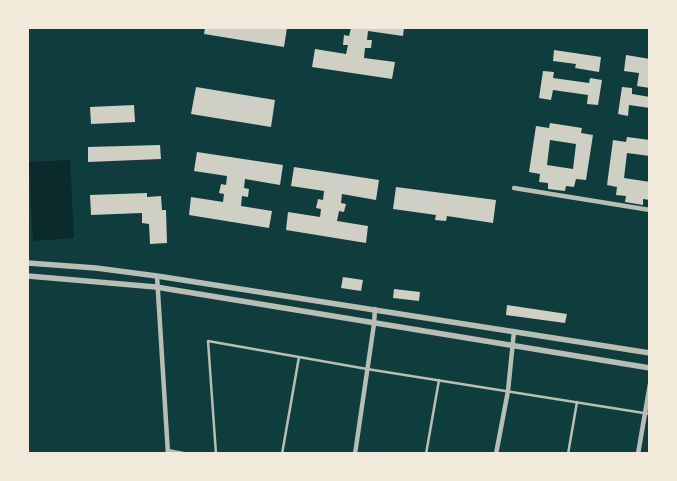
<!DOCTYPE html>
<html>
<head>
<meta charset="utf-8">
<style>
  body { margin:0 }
  #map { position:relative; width:677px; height:481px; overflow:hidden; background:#0f3d3e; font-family:"DM Sans",sans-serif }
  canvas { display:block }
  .frame { position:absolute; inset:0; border:29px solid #f1e9da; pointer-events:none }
</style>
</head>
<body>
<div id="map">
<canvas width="677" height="481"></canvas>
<div class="frame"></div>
</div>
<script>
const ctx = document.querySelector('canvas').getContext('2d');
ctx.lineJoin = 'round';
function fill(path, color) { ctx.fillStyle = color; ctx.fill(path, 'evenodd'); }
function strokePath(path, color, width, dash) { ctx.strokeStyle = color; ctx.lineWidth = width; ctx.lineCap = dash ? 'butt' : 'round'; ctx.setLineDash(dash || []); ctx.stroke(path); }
fill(new Path2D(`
  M70,160L74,238L33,241L29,162Z`), '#0a2a2b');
fill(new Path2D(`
  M205,28H287L284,47L204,34Z
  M351,28H404L403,36L368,31L367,40H372L371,48H365L364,58L395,62L392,79L312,67L315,49L346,54L348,45H343L344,35L349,36Z
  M554,50L601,57L599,72L575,68L576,64L553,61Z
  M626,55L650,59V88L637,86L639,73L624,71Z
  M543,71L554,72L553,78L589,83L590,78L602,80L598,105L587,104L588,95L553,90L551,100L539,98Z
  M196,87L275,100L271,127L191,114Z
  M622,87L632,88V94L650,97V108L629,105L628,116L618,114Z
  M134,105L135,122L91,124L90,107Z
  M550,123L582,128L581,133L593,135L586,180L576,179L574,187L566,186L565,191L548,189V183L539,182L540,174L529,172L536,126L549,128ZM550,140L576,144L573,169L547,165Z
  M627,137L650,140V156L627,153L624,178L650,182V200L643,199V205L625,202L626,196L616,195L617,187L607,185L613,140L626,142Z
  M160,145L161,159L88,162V147Z
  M197,152L283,165L280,185L245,179L244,188L249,189L248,197L242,196L241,206L272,211L269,228L189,215L191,197L223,202L224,194L219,193L221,184L226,185L227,176L194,171Z
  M294,167L379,180L376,200L342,194L341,203L346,204L344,212L339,211L337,221L368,226L366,243L286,230L288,212L320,217L321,209L316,208L318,199L323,200L324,191L291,186Z
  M396,187L496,200L493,223L447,216L446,221L435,220L436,215L393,209Z
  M147,193V197L161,196L162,210H166L167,243L150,244L149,224L142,223V213L91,215L90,195Z
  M343,277L363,280L361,291L341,288Z
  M394,289L420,292L419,301L393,298Z
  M507,305L567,314L565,323L506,315Z`), '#cfcfc3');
strokePath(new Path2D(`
  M216,454L208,341L367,369L650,414
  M282,454L299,357
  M426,454L439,380
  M568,454L577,402`), '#b8beb3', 2.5);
strokePath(new Path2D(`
  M514,188L650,210
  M157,276L168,454
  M168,451L183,454
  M355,454L374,324L375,309
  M496,454L508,391L514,331
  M638,454L650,384`), '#b8beb3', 4.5);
strokePath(new Path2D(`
  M28,263L96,268L157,276L650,353
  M28,276L156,287L650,368`), '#b8beb3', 5.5);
</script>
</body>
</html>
